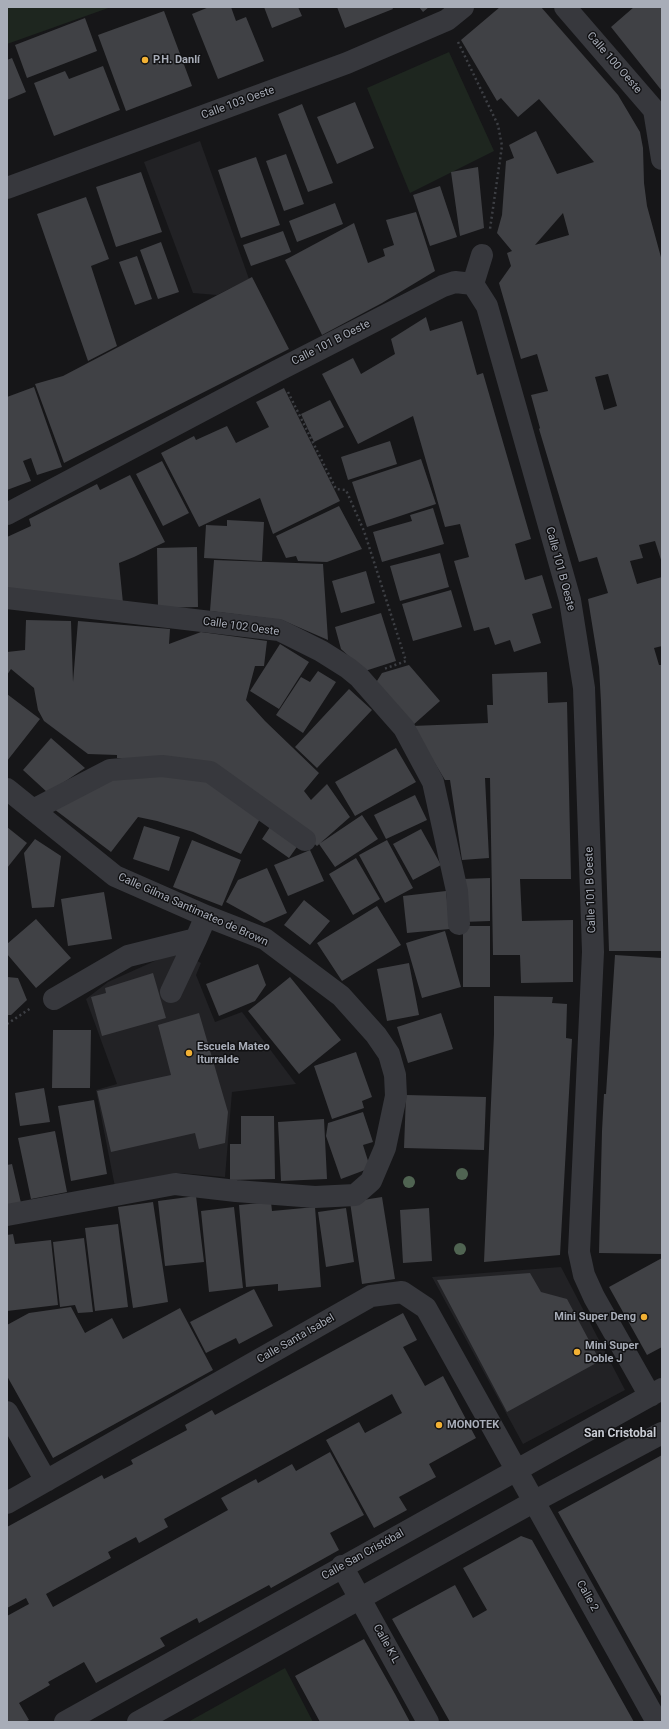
<!DOCTYPE html>
<html>
<head>
<meta charset="utf-8">
<style>
  body { margin:0 }
  #map { position:relative; width:669px; height:1729px; overflow:hidden; background:#161618; font-family:Roboto,sans-serif }
  canvas { display:block }
  .frame { position:absolute; inset:0; border:8px solid #a8adb8; pointer-events:none }
</style>
</head>
<body>
<div id="map">
<canvas width="669" height="1729"></canvas>
<div class="frame"></div>
</div>
<script>
const ctx = document.querySelector('canvas').getContext('2d');
ctx.lineJoin = 'round';
function fill(path, color) { ctx.fillStyle = color; ctx.fill(path, 'evenodd'); }
function strokePath(path, color, width, dash) { ctx.strokeStyle = color; ctx.lineWidth = width; ctx.lineCap = dash ? 'butt' : 'round'; ctx.setLineDash(dash || []); ctx.stroke(path); }
function label(font, color, halo, rows, align = 'center') {
  ctx.font = font + ' Roboto,sans-serif'; ctx.lineWidth = 3; ctx.setLineDash([]); ctx.textBaseline = 'middle'; ctx.strokeStyle = halo; ctx.fillStyle = color; for (const [text, x, y, turn = 0] of rows) {
    ctx.save(); ctx.translate(x, y); ctx.rotate((+turn || 0) * Math.PI / 180); ctx.textAlign = isNaN(turn) ? turn : align; if (halo) ctx.strokeText(text, 0, 0); ctx.fillText(text, 0, 0); ctx.restore();
  }
}
fill(new Path2D(`
  M200,141L249,279L217,295L193,293L144,162Z
  M177,951L201,963L196,975L215,1022L242,1012L296,1084L232,1092L225,1177L181,1173L115,1187L96,1090L117,1084L86,999L108,982Z
  M561,1267L625,1390L523,1444L432,1277Z`), '#222225');
fill(new Path2D(`
  M7,7H111L7,44Z
  M449,52L494,151L410,193L367,88Z
  M285,1668L313,1722H188Z`), '#1e261f');
fill(new Path2D(`
  M209,7H231L236,21L246,17L264,61L218,79L192,14Z
  M264,7H298L302,16L272,28Z
  M337,7H392L393,9L345,28Z
  M419,7H429L423,12Z
  M500,7H541L618,95L640,132L643,148L644,183L647,206L662,261V563L655,541L639,545L643,558L630,561L637,584L662,577V646L654,648L659,665H662V951H609L601,702L599,667L588,599L608,593L597,557L579,562L539,429L540,428L531,395L548,391L537,354L521,359L499,283L511,266L507,253L512,251L497,233L502,215L506,161L514,158L509,145L536,131L557,174L594,162L539,99L518,117L501,98L497,101L461,40ZM563,213L569,235L535,245ZM608,374L617,406L604,410L595,377Z
  M634,7H662V91L611,27Z
  M164,11L192,86L126,111L98,35Z
  M85,18L97,51L27,78L15,45Z
  M12,58L26,92L7,100V60Z
  M103,66L120,110L54,136L34,83L65,71L69,79Z
  M355,102L374,148L337,164L317,117Z
  M302,104L333,183L308,192L278,114Z
  M286,154L304,204L284,211L266,161Z
  M256,157L280,225L241,238L218,170Z
  M478,167L484,228L460,236L451,172Z
  M141,172L162,232L116,247L96,187Z
  M440,186L457,237L430,246L413,195Z
  M86,197L109,259L91,266L117,346L88,361L37,214Z
  M335,203L343,224L297,242L289,221Z
  M416,212L435,271L382,303L322,335L285,260L354,223L368,263L385,256L383,249L394,245L386,220Z
  M283,231L291,252L251,266L243,245Z
  M161,242L179,292L158,299L140,250Z
  M137,256L152,299L135,305L119,262Z
  M252,277L289,349L64,463L35,384L63,376Z
  M426,317L430,331L462,321L477,375L483,373L531,539L515,544L525,580L542,575L552,608L532,614L541,643L514,652L510,640L495,645L489,627L474,631L454,561L469,557L460,524L445,527L413,416L358,444L322,374L353,358L361,374L395,354L391,339Z
  M34,387L62,467L37,475L31,458L23,461L31,481L7,490V397Z
  M284,388L340,501L273,534L260,498L199,527L161,453L194,436L196,440L227,426L236,443L269,427L256,402Z
  M330,400L344,427L314,442L301,414Z
  M390,441L397,464L348,480L341,457Z
  M421,459L436,504L367,527L352,482Z
  M162,461L189,513L163,526L136,474Z
  M130,475L165,542L134,557L119,563L123,603L7,589V537L31,526L29,519L60,503L97,484L100,490Z
  M339,506L362,549L327,562L298,561L296,556L286,558L276,536Z
  M433,508L444,544L382,562L373,532L412,521L410,515Z
  M227,520L264,522L262,561L204,558L206,525L227,526Z
  M197,547L198,607L158,608L157,548Z
  M440,553L449,587L400,601L390,566Z
  M214,560L323,564L328,640L282,620L210,611Z
  M366,571L375,603L341,613L332,581Z
  M451,590L462,627L413,641L402,604Z
  M381,613L396,661L365,671L341,649L335,627Z
  M26,620L71,621L73,682L78,621L170,629L169,644L201,632L267,641L264,666H255L246,700L265,721L319,773L304,791L311,800L327,784L350,817L317,846L288,821L160,759L117,758V755L88,754L44,721L38,710L34,688L11,669L7,675V652L25,650Z
  M280,644L309,662L279,709L250,691Z
  M409,665L440,701L412,726L375,684L382,673Z
  M318,671L336,682L303,733L276,715L301,677L310,682Z
  M547,672L548,703L567,702L571,879H520L522,921L573,920V982L521,983L520,955H493L490,778H485L489,858L462,860L450,780H445L412,726L488,723L487,705H493L492,674Z
  M349,689L372,710L317,768L295,747Z
  M7,694L40,719L7,761Z
  M51,738L85,768L48,793L23,770Z
  M396,748L416,782L355,816L335,782Z
  M159,774L204,778L262,815L241,854L193,832L157,821L138,817L111,852L50,806L120,776Z
  M415,795L427,820L386,839L374,815Z
  M362,815L378,839L335,867L319,844Z
  M272,824L299,844L289,858L262,839Z
  M144,826L180,837L169,871L133,859Z
  M7,827L27,843L7,868Z
  M421,829L441,865L413,880L393,844Z
  M35,839L61,856L54,907L32,908L24,853Z
  M192,840L241,860L222,906L173,887Z
  M387,840L413,888L385,903L359,855Z
  M310,850L324,881L288,896L274,865Z
  M356,858L380,899L353,915L329,874Z
  M267,868L287,913L264,923L226,902L238,880Z
  M490,878V921L463,922L462,879Z
  M446,891L450,929L407,933L403,896Z
  M104,892L112,939L68,946L61,899Z
  M304,900L330,921L310,945L284,925Z
  M377,906L401,945L342,981L317,943Z
  M36,919L71,958L36,988L7,954V944Z
  M463,926H490V987H463Z
  M445,931L461,987L422,998L406,943Z
  M615,955L662,958V1254L599,1253L602,1131L604,1094H606Z
  M409,963L419,1015L387,1021L377,969Z
  M258,964L266,985L255,1001L219,1016L206,984Z
  M153,973L166,1018L102,1036L91,997L106,993L105,988Z
  M7,977L18,978L27,1000L11,1015H7Z
  M290,977L341,1040L299,1074L248,1011Z
  M494,996L553,997L552,1003L567,1004L566,1038L572,1039L560,1255L484,1262L494,1034Z
  M199,1013L228,1112L225,1143L199,1149L195,1133L111,1152L97,1091L171,1075L158,1025Z
  M441,1013L453,1049L408,1063L397,1027Z
  M53,1030H91L90,1088H52Z
  M356,1052L372,1097L362,1101L364,1108L332,1119L314,1066Z
  M44,1088L50,1122L20,1126L15,1093Z
  M406,1095L486,1097L484,1150L404,1148Z
  M94,1100L107,1174L71,1181L58,1106Z
  M363,1112L373,1142L363,1145L369,1164L365,1170L341,1179L326,1136L328,1123Z
  M241,1116H274L275,1179L230,1180V1144H241Z
  M324,1119L327,1179L281,1181L278,1122Z
  M55,1131L67,1192L31,1199L18,1138Z
  M12,1164L21,1203L7,1206V1165Z
  M196,1196L204,1262L165,1266L158,1201Z
  M382,1197L395,1279L362,1284L350,1202Z
  M153,1202L168,1302L133,1308L118,1207Z
  M271,1202L272,1211L315,1207L321,1287L278,1291V1284L246,1287L239,1205Z
  M234,1207L243,1288L209,1292L201,1211Z
  M346,1208L354,1262L326,1267L318,1212Z
  M429,1208L432,1261L403,1263L400,1210Z
  M118,1224L128,1307L95,1311L85,1228Z
  M13,1234L15,1244L51,1240L58,1305L7,1311V1235Z
  M84,1238L93,1312L78,1313L75,1305L60,1307L53,1242Z
  M662,1258V1347L647,1355L609,1287Z
  M530,1273L541,1292L567,1299L600,1361L507,1412L437,1280Z
  M254,1289L273,1326L239,1344L236,1338L206,1353L190,1322Z
  M71,1307L85,1333L112,1318L123,1339L180,1308L213,1370L53,1458L7,1376V1325L29,1313Z
  M403,1313L417,1340L403,1347L425,1386L443,1376L476,1438L429,1464L436,1477L399,1497L407,1510L374,1528L326,1440L359,1422L365,1433L402,1413L392,1394L164,1519L168,1527L139,1543L136,1537L108,1552L111,1558L46,1594L53,1607L228,1510L221,1498L256,1479L258,1483L292,1464L296,1471L330,1452L364,1515L330,1533L339,1550L271,1588L269,1585L199,1623L197,1618L160,1638L165,1646L96,1683L84,1662L48,1682L50,1685L19,1703L29,1720L25,1722H7V1616L29,1604L26,1598L7,1608V1527L102,1475L104,1479L133,1464L131,1460L187,1430L185,1425L212,1410L215,1415Z
  M662,1455V1698L558,1512Z
  M521,1536L532,1540L634,1722H450L392,1619L455,1585L473,1618L487,1610L463,1568Z
  M364,1639L395,1694L410,1722H320L295,1676Z`), '#404145');
strokePath(new Path2D(`
  M458,42L498,125L502,146L490,229
  M288,392L336,489L346,490L364,531L406,661L384,669
  M7,1024L31,1008`), '#3d3f44', 2.5, [2, 3]);
strokePath(new Path2D(`
  M565,7L654,110L662,121
  M654,110L662,159
  M7,188L347,63L447,20L463,7
  M473,284L482,255
  M7,514L277,371L443,286L455,282L473,284L487,306L570,600L584,688L593,952L579,1252L584,1275L594,1297L650,1396
  M7,598L279,630L321,651L348,668L359,677L404,728L433,782L457,891L459,924
  M7,789L115,876L206,916L265,939L341,996L376,1035L389,1054L395,1075L396,1096L385,1148L371,1181L355,1195L315,1197L236,1191L175,1184L7,1215
  M33,810L110,770L162,766L210,772L305,840
  M171,992L196,939
  M54,999L128,956L196,939L206,916
  M7,1412L46,1481
  M7,1503L371,1296L402,1292L426,1308L657,1722
  M342,1566L428,1722
  M65,1722L662,1389
  M138,1722L535,1501L662,1433`), '#37383d', 22);
ctx.fillStyle = '#506452';
for (const [x, y] of [
  [462,1174],
  [409,1182],
  [460,1249]
]) { ctx.beginPath(); ctx.arc(x, y, 6, 0, 2 * Math.PI); ctx.fill(); }
for (const [x, y, r, color] of [
  [145,60,4,"#f2b134"],
  [189,1053,4,"#f2b134"],
  [644,1317,4,"#f2b134"],
  [577,1352,4,"#f2b134"],
  [439,1425,4,"#f2b134"]
]) { const dot = new Path2D(); dot.arc(x, y, r, 0, 2 * Math.PI); ctx.fillStyle = color; ctx.fill(dot); strokePath(dot, '#111113', 1.5); }
label('bold 11px', '#a8adb8', '#111113', [
  ["P.H. Danlí",153,60],
  ["Escuela Mateo",197,1047],
  ["Iturralde",197,1060],
  ["Mini Super Deng",636,1317,"right"],
  ["Mini Super",585,1346],
  ["Doble J",585,1359],
  ["MONOTEK",447,1425]
], 'left');
label('11px', '#a8adb8', '#111113', [
  ["Calle 100 Oeste",614,63,49],
  ["Calle 103 Oeste",238,103,-20],
  ["Calle 101 B Oeste",331,343,-27],
  ["Calle 101 B Oeste",560,569,75],
  ["Calle 102 Oeste",241,627,8],
  ["Calle 101 B Oeste",591,890,-92],
  ["Calle Gilma Santimateo de Brown",193,910,24],
  ["Calle Santa Isabel",296,1339,-30],
  ["Calle San Cristóbal",363,1555,-29],
  ["Calle 2",587,1596,61],
  ["Calle K L",386,1644,61]
]);
label('bold 12px', '#c9ccd4', '#111113', [
  ["San Cristobal",620,1434]
]);
</script>
</body>
</html>
